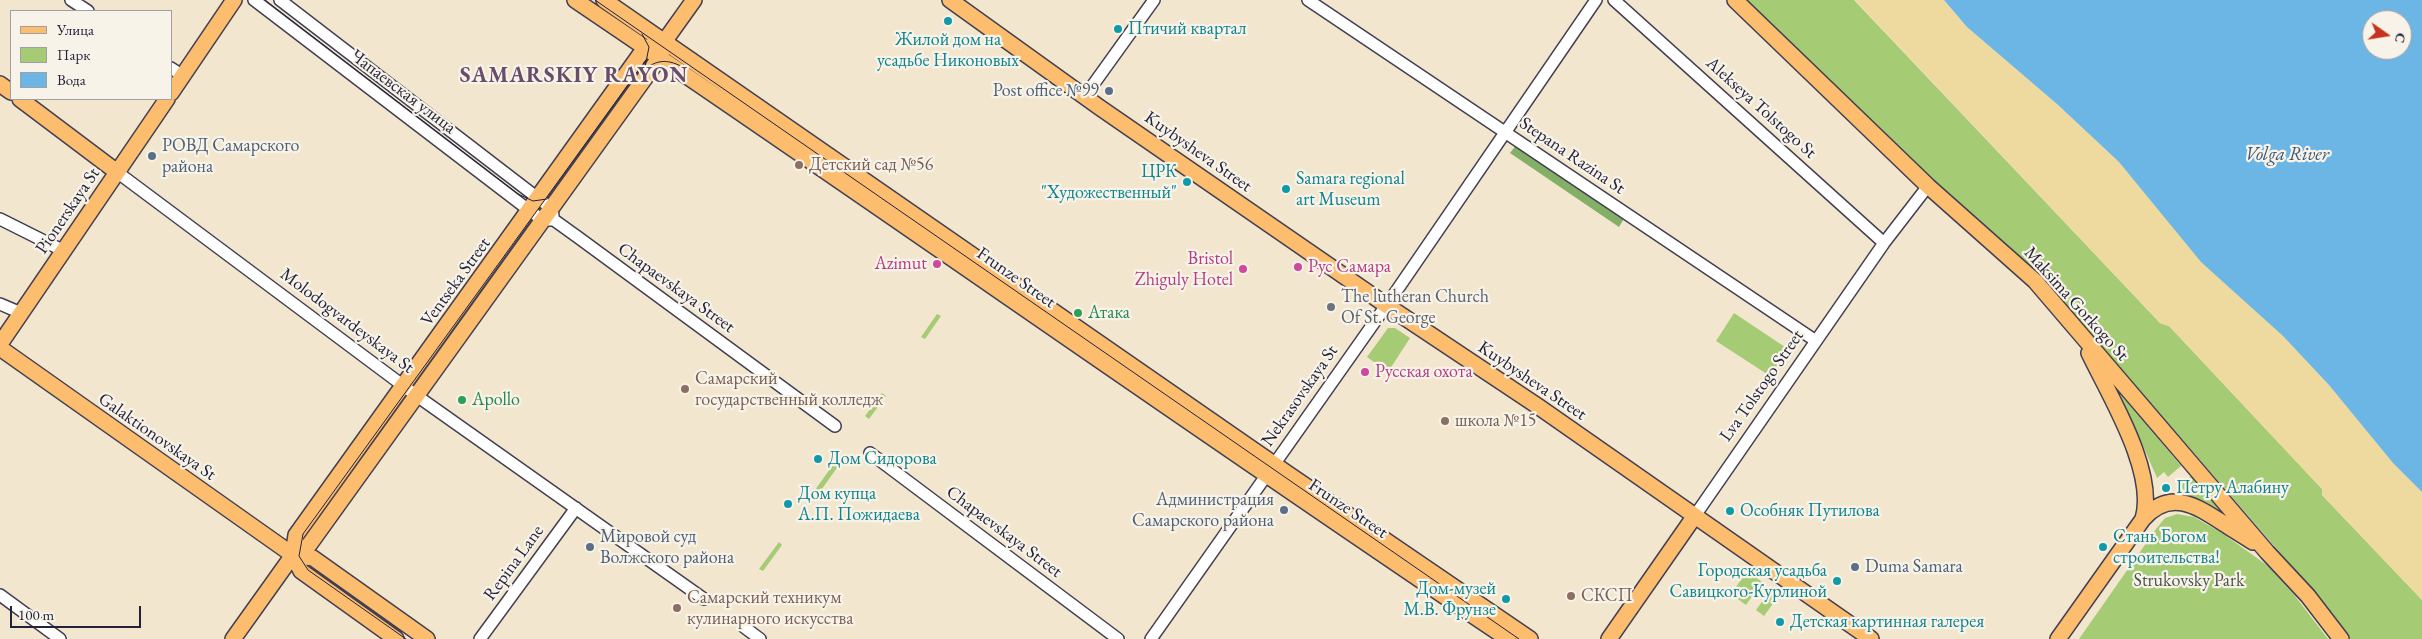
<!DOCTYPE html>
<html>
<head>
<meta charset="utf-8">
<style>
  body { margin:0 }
  #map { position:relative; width:2422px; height:639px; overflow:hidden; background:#f3e6ce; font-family:"EB Garamond",serif }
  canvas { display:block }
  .legend { position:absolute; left:10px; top:10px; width:162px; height:90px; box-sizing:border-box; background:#f7f3e8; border:1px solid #a29fa3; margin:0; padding:6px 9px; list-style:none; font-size:15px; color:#22223b }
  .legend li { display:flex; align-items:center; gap:10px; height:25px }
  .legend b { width:25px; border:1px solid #a29fa3 }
  .north { position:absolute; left:2362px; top:10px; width:50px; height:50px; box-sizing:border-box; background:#f7f3e8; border:1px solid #a29fa3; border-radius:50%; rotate:103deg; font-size:14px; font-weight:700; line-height:20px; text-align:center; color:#22223b }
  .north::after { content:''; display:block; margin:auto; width:18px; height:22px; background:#c8321e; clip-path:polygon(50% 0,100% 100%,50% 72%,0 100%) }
  .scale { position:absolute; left:10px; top:606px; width:131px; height:22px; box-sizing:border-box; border:2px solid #22223b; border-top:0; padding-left:6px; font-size:15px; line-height:18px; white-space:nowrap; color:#22223b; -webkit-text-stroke:4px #f7f3e8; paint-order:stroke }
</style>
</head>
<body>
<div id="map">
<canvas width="2422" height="639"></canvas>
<ul class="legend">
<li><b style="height:6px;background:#fcbd6f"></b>Улица</li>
<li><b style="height:14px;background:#a6cb75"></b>Парк</li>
<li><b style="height:14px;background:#6bb6e4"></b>Вода</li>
</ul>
<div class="north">С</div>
<div class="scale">100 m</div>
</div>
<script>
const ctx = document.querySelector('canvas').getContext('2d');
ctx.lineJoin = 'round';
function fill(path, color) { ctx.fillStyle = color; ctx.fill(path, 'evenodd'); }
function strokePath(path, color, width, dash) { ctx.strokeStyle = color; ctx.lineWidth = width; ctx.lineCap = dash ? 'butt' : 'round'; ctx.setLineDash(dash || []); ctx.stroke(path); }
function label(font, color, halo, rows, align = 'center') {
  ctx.font = font + ' "EB Garamond",serif'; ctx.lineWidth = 4.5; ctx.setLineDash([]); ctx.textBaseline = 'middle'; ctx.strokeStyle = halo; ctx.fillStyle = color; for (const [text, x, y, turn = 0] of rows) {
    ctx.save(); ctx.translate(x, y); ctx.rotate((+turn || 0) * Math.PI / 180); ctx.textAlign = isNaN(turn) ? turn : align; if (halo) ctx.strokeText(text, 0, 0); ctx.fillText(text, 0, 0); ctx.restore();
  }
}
fill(new Path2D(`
  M1744,0H1854L2160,323L2169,326L2322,489V495L2422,600V639H2350L2313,591L2188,446L2054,297Z
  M1734,313L1788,349L1770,376L1716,341Z
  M937,314L941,316L925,339L921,337Z
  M1388,328H1395L1410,338L1388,372L1367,357Z
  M2119,391L2181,466L2168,477L2164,472L2157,478Z
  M882,393L886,396L869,419L865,416Z
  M835,462L839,465L819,493L815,490Z
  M2191,476L2238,528L2186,496L2188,494L2180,486Z
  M2177,514L2194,517L2222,533L2268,566L2295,596L2328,639H2079L2156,529L2165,518Z
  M779,542L782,545L763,571L759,569Z
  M1747,571L1762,582L1746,605L1731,594Z
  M1772,588L1780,594L1764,616L1756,610Z`), '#a6cb75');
fill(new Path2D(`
  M1517,144L1625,217L1619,227L1510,153Z`), '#84af66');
fill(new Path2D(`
  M1855,0H1944L1967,27L2057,104L2119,162L2201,261L2283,336L2329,385L2393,463L2422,492V600L2322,495V489L2169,326L2160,323Z`), '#eeda9e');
fill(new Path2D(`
  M1944,0H2422V492L2393,463L2329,385L2283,336L2201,262L2119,162L2057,104L1967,27ZM2372,20H2402V50H2372Z`), '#6bb6e4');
const minor = new Path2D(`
  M71,0L88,11
  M254,0L530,211L543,220H554L579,238L835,426
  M280,0L552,209L553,216
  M1308,0L1816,341
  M1614,0L1884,243
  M171,68L183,76
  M1085,96L1154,0
  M117,172L417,396L704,599
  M0,219L64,251
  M0,304L21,313
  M870,453L1118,639
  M1694,517L1884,243L1928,186
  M0,595L60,639
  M744,627L760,639
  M480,639L576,508
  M1151,639L1395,293L1596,0`);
const major = new Path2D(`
  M575,0C887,211 1195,429 1508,639
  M604,0L1288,474L1530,639
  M950,0L1099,107L1386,305L1539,407L1871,639
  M1735,0L1928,186L2035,281L2267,552L2308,596L2341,639
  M0,84L11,92
  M171,93L234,0
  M20,99L117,172
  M0,344L167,99
  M0,348L293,555L313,558L427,639
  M2089,353C2109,395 2157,472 2143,519
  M293,555L296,535L639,56L646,48L654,45
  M293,555L301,571L396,639
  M233,639L293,555L309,545L660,57L664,42L694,0
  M1609,639L1694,517
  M2058,639L2143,519C2171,487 2198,507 2226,525C2235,531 2244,536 2253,542`);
strokePath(minor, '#413f51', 14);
strokePath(major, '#413f51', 18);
strokePath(minor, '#fff', 11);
strokePath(major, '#fcbd6f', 15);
strokePath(new Path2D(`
  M265,0L518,194L533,201L547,199
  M595,0L1519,639
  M642,34L649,47L645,67
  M644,69C658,60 666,59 681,66
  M406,639L308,570L299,556L303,534L646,60`), '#22223b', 1);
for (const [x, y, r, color] of [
  [948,21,5,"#0f9aa8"],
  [1118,29,5,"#0f9aa8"],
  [1109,91,5,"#5c6f8a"],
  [152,156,5,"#5c6f8a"],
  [799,165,5,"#8d6e63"],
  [1187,182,5,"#0f9aa8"],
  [1286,189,5,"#0f9aa8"],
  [937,264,5,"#d1479c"],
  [1298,267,5,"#d1479c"],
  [1243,269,5,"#d1479c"],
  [1331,307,5,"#6b7280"],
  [1078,313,5,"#2e9e5b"],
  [1365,372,5,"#d1479c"],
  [685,389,5,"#8d6e63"],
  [462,400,5,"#2e9e5b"],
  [1445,421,5,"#8d6e63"],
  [818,459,5,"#0f9aa8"],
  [2166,488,5,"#0f9aa8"],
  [788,504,5,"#0f9aa8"],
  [1284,510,5,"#5c6f8a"],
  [1730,511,5,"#0f9aa8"],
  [590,547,5,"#5c6f8a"],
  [2103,547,5,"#0f9aa8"],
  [1855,567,5,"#5c6f8a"],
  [1837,581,5,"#0f9aa8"],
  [1571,596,5,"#8d6e63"],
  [1506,599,5,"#0f9aa8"],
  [677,608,5,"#8d6e63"],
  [1780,622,5,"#0f9aa8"]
]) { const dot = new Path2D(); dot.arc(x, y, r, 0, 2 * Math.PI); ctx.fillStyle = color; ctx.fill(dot); strokePath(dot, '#f7f3e8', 2); }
label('18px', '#0d838f', '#f7f3e8', [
  ["Птичий квартал",1128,29],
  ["Жилой дом на",948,40,"center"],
  ["усадьбе Никоновых",948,61,"center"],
  ["ЦРК",1177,172,"right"],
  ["\"Художественный\"",1177,193,"right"],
  ["Samara regional",1296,179],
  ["art Museum",1296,200],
  ["Дом Сидорова",828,459],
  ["Петру Алабину",2176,488],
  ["Дом купца",798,494],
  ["А.П. Пожидаева",798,515],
  ["Особняк Путилова",1740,511],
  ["Стань Богом",2113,537],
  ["строительства!",2113,558],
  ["Городская усадьба",1827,571,"right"],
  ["Савицкого-Курлиной",1827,592,"right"],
  ["Дом-музей",1496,589,"right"],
  ["М.В. Фрунзе",1496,610,"right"],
  ["Детская картинная галерея",1790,622]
], 'left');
label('18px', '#4e5e75', '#f7f3e8', [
  ["Post office №99",1099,91,"right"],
  ["РОВД Самарского",162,146],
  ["района",162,167],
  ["Администрация",1274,500,"right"],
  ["Самарского района",1274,521,"right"],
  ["Мировой суд",600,537],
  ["Волжского района",600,558],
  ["Duma Samara",1865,567]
], 'left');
label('18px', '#22223b', '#f7f3e8', [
  ["Чапаевская улица",403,92,37],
  ["Alekseya Tolstogo St",1761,108,42],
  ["Kuybysheva Street",1198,152,35],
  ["Stepana Razina St",1572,156,34],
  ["Pionerskaya St",68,211,-56],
  ["Frunze Street",1016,278,35],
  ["Ventseka Street",456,282,-54],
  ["Chapaevskaya Street",676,288,36],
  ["Maksima Gorkogo St",2076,304,48],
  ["Molodogvardeyskaya St",347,321,37],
  ["Kuybysheva Street",1532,381,34],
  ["Lva Tolstogo Street",1762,386,-55],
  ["Nekrasovskaya St",1300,396,-55],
  ["Galaktionovskaya St",157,437,35],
  ["Frunze Street",1348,509,34],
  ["Chapaevskaya Street",1004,532,37],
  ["Repina Lane",514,563,-54]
]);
label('18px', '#785e54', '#f7f3e8', [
  ["Детский сад №56",809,165],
  ["Самарский",695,379],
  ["государственный колледж",695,400],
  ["школа №15",1455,421],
  ["СКСП",1581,596],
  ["Самарский техникум",687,598],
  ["кулинарного искусства",687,619]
], 'left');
label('18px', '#b23c85', '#f7f3e8', [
  ["Bristol",1233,259],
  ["Zhiguly Hotel",1233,280],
  ["Azimut",927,264],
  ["Рус Самара",1308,267,"left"],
  ["Русская охота",1375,372,"left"]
], 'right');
label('18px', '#5b616d', '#f7f3e8', [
  ["The lutheran Church",1341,297],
  ["Of St. George",1341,318]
], 'left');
label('18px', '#27864d', '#f7f3e8', [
  ["Атака",1088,313],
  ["Apollo",472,400]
], 'left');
label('18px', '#4a554c', '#f7f3e8', [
  ["Strukovsky Park",2189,581]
]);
label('italic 19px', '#3c5676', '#f7f3e8', [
  ["Volga River",2287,155]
]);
ctx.letterSpacing = '1px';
label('bold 22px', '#684d6b', '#f7f3e8', [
  ["SAMARSKIY RAYON",574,76]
]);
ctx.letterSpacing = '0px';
</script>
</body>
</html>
